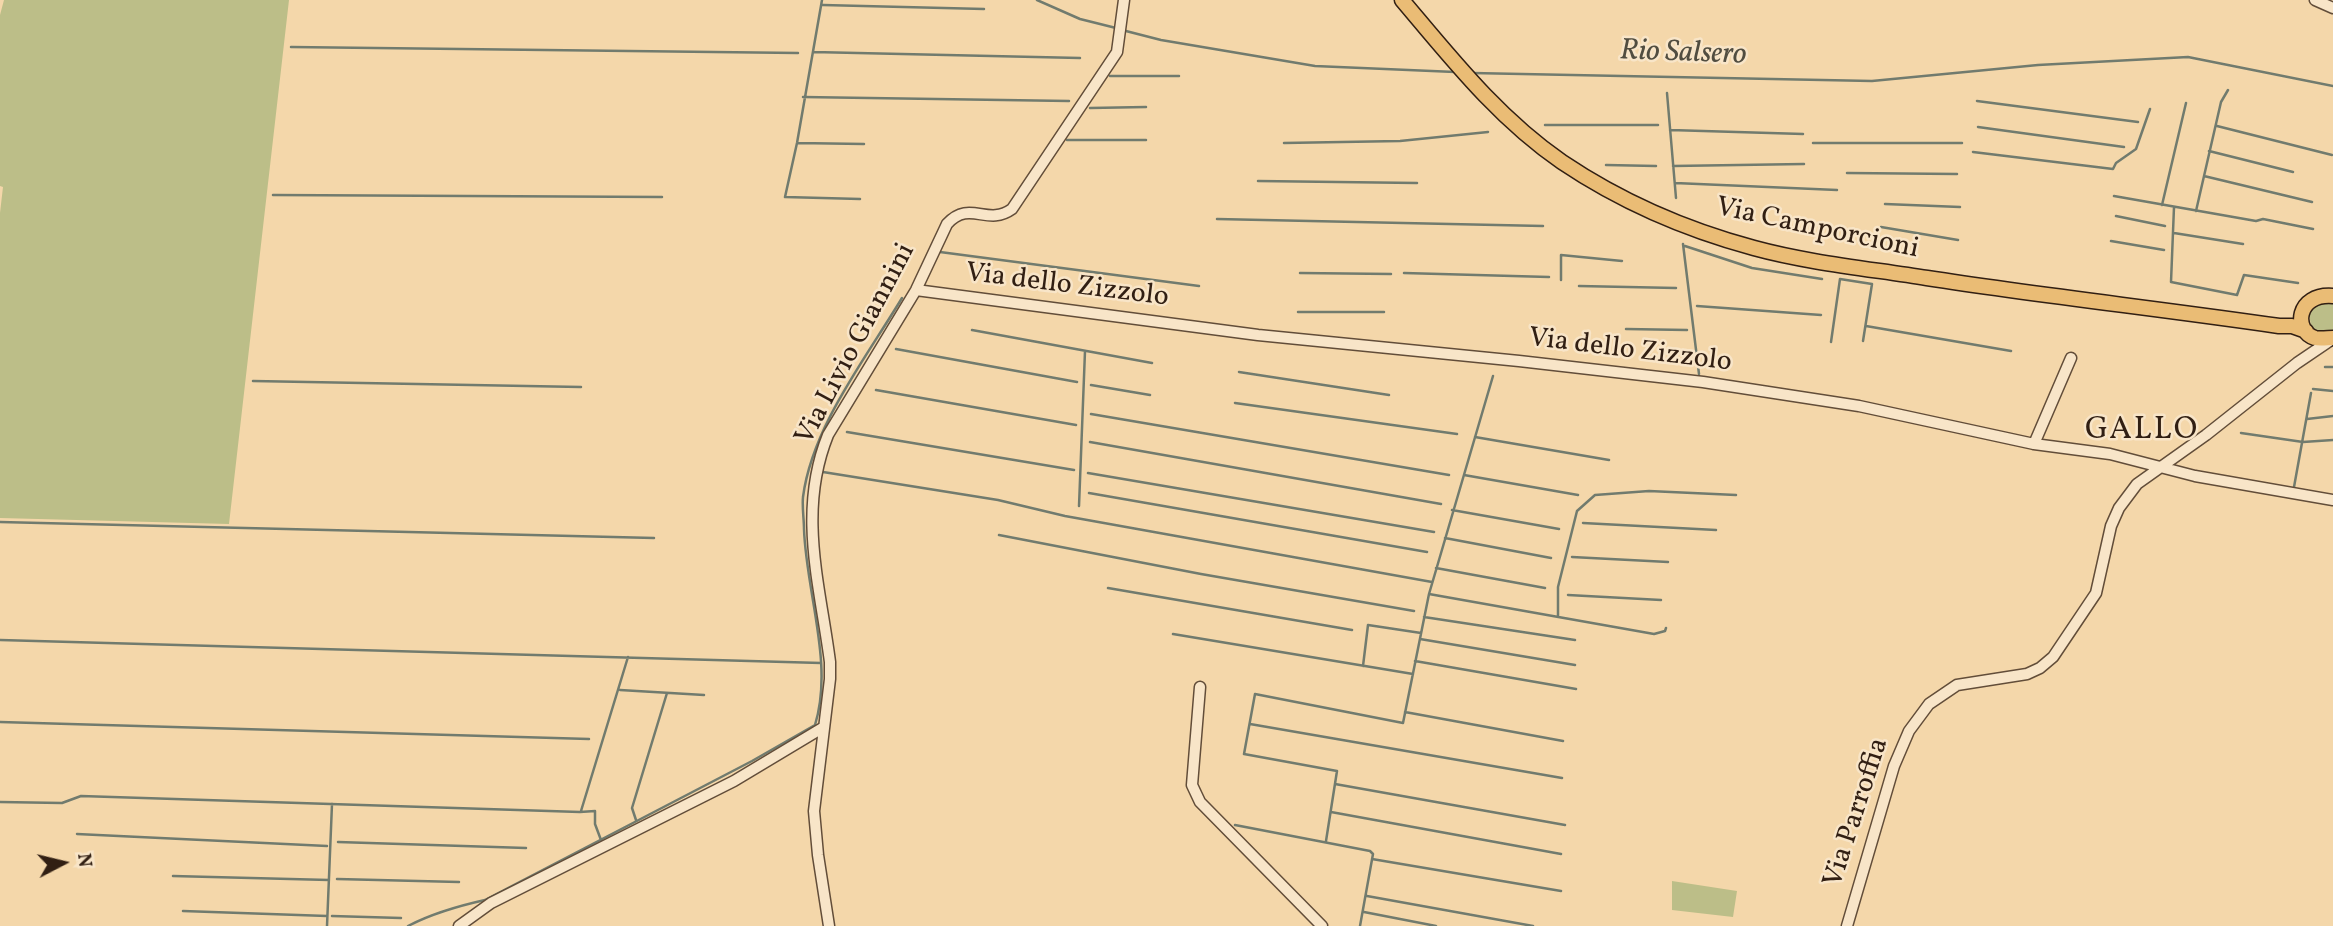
<!DOCTYPE html>
<html>
<head>
<meta charset="utf-8">
<style>
  body { margin:0 }
  #map { position:relative; width:2333px; height:926px; overflow:hidden; background:#f4d7aa; font-family:Vollkorn,serif }
  canvas { display:block }
  .north { position:absolute; left:28px; top:828px; width:70px; height:70px; -webkit-text-stroke:5px #f8e5c8; paint-order:stroke; rotate:83deg; font-size:19px; font-weight:700; line-height:28px; text-align:center; color:#311f13 }
  .north::after { content:''; display:block; margin:auto; width:24px; height:32px; background:#311f13; clip-path:polygon(50% 0,100% 100%,50% 72%,0 100%) }
</style>
</head>
<body>
<div id="map">
<canvas width="2333" height="926"></canvas>
<div class="north">N</div>
</div>
<script>
const ctx = document.querySelector('canvas').getContext('2d');
ctx.lineJoin = 'round';
function fill(path, color) { ctx.fillStyle = color; ctx.fill(path, 'evenodd'); }
function strokePath(path, color, width, dash) { ctx.strokeStyle = color; ctx.lineWidth = width; ctx.lineCap = dash ? 'butt' : 'round'; ctx.setLineDash(dash || []); ctx.stroke(path); }
function label(font, color, halo, rows, align = 'center') {
  ctx.font = font + ' Vollkorn,serif'; ctx.lineWidth = 5; ctx.setLineDash([]); ctx.textBaseline = 'middle'; ctx.strokeStyle = halo; ctx.fillStyle = color; for (const [text, x, y, turn = 0] of rows) {
    ctx.save(); ctx.translate(x, y); ctx.rotate((+turn || 0) * Math.PI / 180); ctx.textAlign = isNaN(turn) ? turn : align; if (halo) ctx.strokeText(text, 0, 0); ctx.fillText(text, 0, 0); ctx.restore();
  }
}
fill(new Path2D(`
  M4,0H289L229,524L0,518V213L3,187L0,186V15Z
  M2319,302H2333V332L2317,331L2311,327L2309,312Z
  M1672,881L1737,891L1733,917L1672,910Z`), '#bcbe88');
strokePath(new Path2D(`
  M822,0L797,143L785,197L860,199
  M1037,0L1080,19L1116,28
  M823,5L984,9
  M1122,30L1161,40L1315,66L1455,72
  M291,47L798,53
  M813,52L1080,58
  M1472,73L1872,81L2038,65L2188,57L2333,86
  M1110,76H1179
  M1667,93L1676,198
  M803,97L1069,101
  M1977,101L2138,122
  M1090,108L1146,107
  M1545,125H1658
  M2217,126L2332,155
  M1978,127L2124,147
  M1670,130L1803,134
  M1067,140H1146
  M797,143L864,144
  M1284,143L1400,141L1488,132
  M1813,143H1962
  M2209,151L2293,172
  M1973,152L2113,169L2116,163L2136,149L2150,109
  M1606,165L1656,166
  M1673,166L1804,164
  M1847,173L1957,174
  M2204,176L2312,202
  M1258,181L1417,183
  M1675,183L1837,190
  M273,195L662,197
  M2114,196L2256,221L2263,219L2313,229
  M1885,204L1960,207
  M2162,205L2186,103
  M2174,207L2171,282L2237,295L2244,275L2298,283
  M2196,211L2221,102L2228,90
  M2116,216L2165,226
  M1217,219L1543,226
  M1881,227L1958,240
  M2174,233L2243,244
  M2111,241L2164,250
  M1683,244L1699,374
  M1685,246L1752,268L1822,279
  M940,252L1199,286
  M1300,273L1391,274
  M1404,273L1549,277
  M1561,280V255L1622,261
  M1579,286L1676,288
  M1697,306L1821,315
  M1298,312H1384
  M1866,326L2011,351
  M1626,329L1687,330
  M972,330L1152,363
  M1831,342L1840,279L1872,284L1863,341
  M896,349L1077,382
  M2325,367H2333
  M1239,372L1389,395
  M253,381L581,387
  M1091,385L1150,395
  M2313,389L2333,391
  M876,390L1076,425
  M1235,403L1457,434
  M1091,414L1449,475
  M2307,419L2333,416
  M847,432L1074,470
  M2241,433L2303,442L2333,440
  M1475,437L1609,460
  M1090,442L1441,504
  M823,472L998,500L1065,516L1432,582
  M1088,473L1434,532
  M1464,475L1578,495
  M2294,487L2311,393
  M1089,493L1427,552
  M1079,506L1085,351
  M1452,510L1559,529
  M0,522L654,538
  M1583,523L1716,530
  M999,535L1201,574L1414,611
  M1445,538L1551,558
  M1572,557L1668,562
  M1436,568L1545,588
  M1108,588L1352,630
  M1429,594L1654,634L1665,631L1666,628
  M1568,595L1661,600
  M1558,616V587L1577,511L1595,495L1649,491L1736,495
  M1424,617L1575,640
  M1173,634L1413,674
  M1420,639L1575,665
  M0,640L821,663
  M1415,661L1576,689
  M1363,666L1368,625L1421,633
  M620,690L704,695
  M1405,712L1563,741
  M0,722L589,739
  M1250,724L1562,778
  M1335,784L1565,825
  M0,802L62,803L81,796L580,812L595,811V824L601,840
  M581,811L628,657
  M1331,812L1561,854
  M636,820L632,808L667,693
  M1235,825L1370,851L1373,854L1360,926
  M77,834L327,846
  M1326,841L1337,771L1244,754L1255,694L1403,723L1429,594L1493,376
  M338,842L526,848
  M1372,859L1561,891
  M173,876L329,880
  M337,879L459,882
  M1367,896L1533,926
  M183,911L327,916
  M1364,912L1436,926
  M332,916L401,918
  M327,926L332,804
  M408,926C433,913 458,906 485,900L752,761L815,725C834,664 806,592 804,529C804,519 802,508 803,497C812,427 866,358 902,298`), '#717b6e', 2.5);
const minor = new Path2D(`
  M2315,0L2333,8
  M916,290L1258,335L1519,361L1703,382L1859,406L2034,444L2110,454L2195,476L2333,500
  M2034,444L2071,358
  M1200,687L1192,785L1200,802L1322,926
  M459,926L491,903L734,781L824,727
  M829,926L818,855L814,811L830,679V662C820,584 797,512 828,435L916,290L947,224C970,199 987,227 1012,209L1117,52L1124,0
  M1847,926L1894,766L1909,731L1929,704L1957,685L2027,674L2040,668L2053,657L2096,593L2111,526L2119,508L2137,484L2206,435L2297,363L2331,340`);
const major = new Path2D(`
  M1402,0C1451,58 1498,118 1562,162C1620,201 1687,230 1754,248C1809,263 1871,269 1927,278C2044,296 2162,309 2279,326H2292L2306,331
  M2333,296C2296,293 2293,331 2315,338C2320,339 2328,338 2333,338`);
strokePath(minor, '#624d39', 13);
strokePath(major, '#311f13', 17);
strokePath(minor, '#f8e5c8', 10);
strokePath(major, '#eabc75', 14);
label('28px', '#311f13', '#f8e5c8', [
  ["Via Camporcioni",1817,230,12],
  ["Via dello Zizzolo",1067,287,7],
  ["Via Livio Giannini",857,345,-62],
  ["Via dello Zizzolo",1630,352,7],
  ["Via Parroffia",1858,813,-72]
]);
label('italic 30px', '#514d40', '#f8e5c8', [
  ["Rio Salsero",1683,55,2]
]);
ctx.letterSpacing = '2px';
label('32px', '#311f13', '#f8e5c8', [
  ["GALLO",2142,432]
]);
ctx.letterSpacing = '0px';
</script>
</body>
</html>
